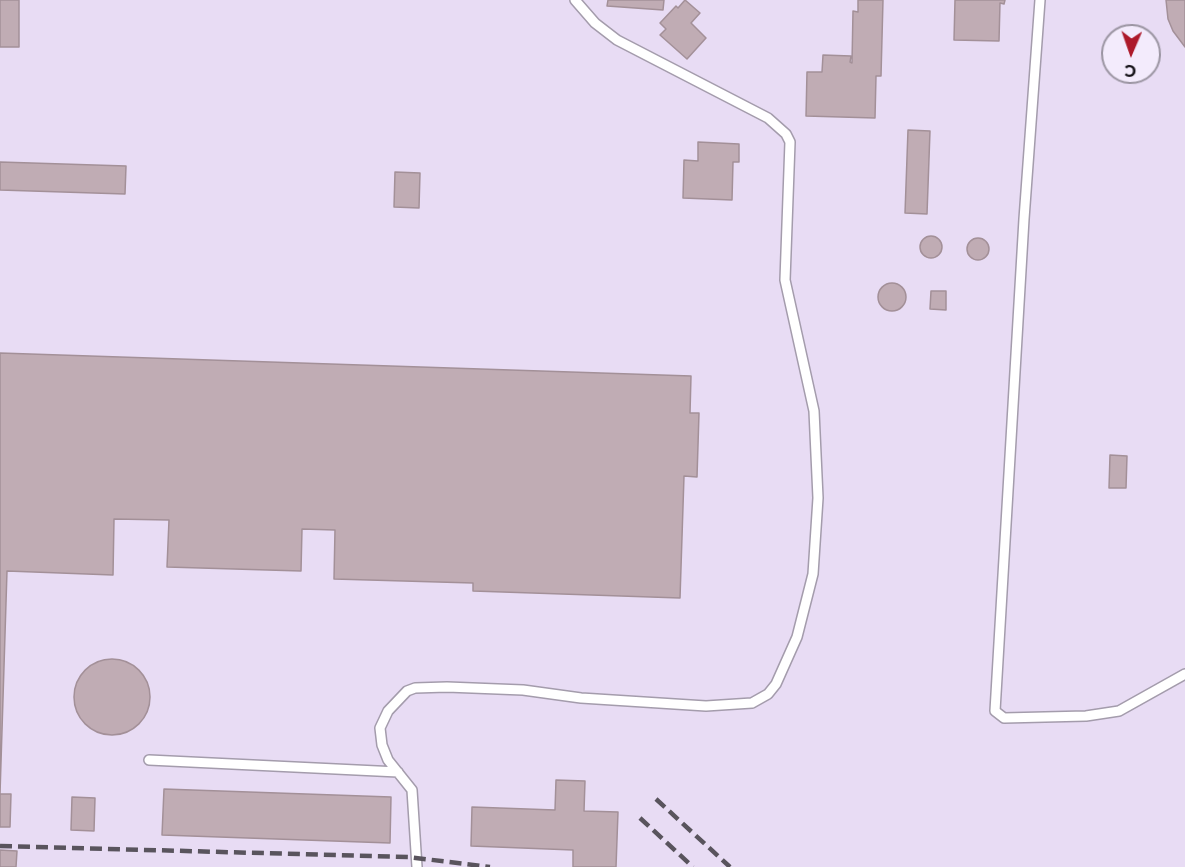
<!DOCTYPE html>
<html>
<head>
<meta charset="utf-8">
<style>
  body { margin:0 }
  #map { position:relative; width:1185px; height:867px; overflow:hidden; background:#f3ebfc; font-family:Montserrat,sans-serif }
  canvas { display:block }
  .north { position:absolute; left:1101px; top:24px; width:60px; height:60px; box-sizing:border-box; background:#f3ebfc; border:2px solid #9b95a2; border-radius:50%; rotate:182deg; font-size:16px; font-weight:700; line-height:24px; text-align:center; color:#17141a }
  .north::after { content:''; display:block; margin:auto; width:21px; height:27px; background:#ad192a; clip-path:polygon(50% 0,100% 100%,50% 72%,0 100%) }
</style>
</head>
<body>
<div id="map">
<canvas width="1185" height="867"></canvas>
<div class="north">С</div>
</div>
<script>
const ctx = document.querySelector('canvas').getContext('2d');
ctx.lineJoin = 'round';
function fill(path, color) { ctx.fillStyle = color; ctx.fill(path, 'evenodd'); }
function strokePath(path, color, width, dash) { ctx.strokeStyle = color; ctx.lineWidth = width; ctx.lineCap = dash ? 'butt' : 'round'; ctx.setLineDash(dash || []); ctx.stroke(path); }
fill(new Path2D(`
  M0,0H1185V867H0ZM1113,36H1149V72H1113Z`), '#e8dcf4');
const building = new Path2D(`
  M0,0H19V47H0Z
  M608,0H664L663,10L607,6Z
  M685,0L700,13L691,23L706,38L687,59L660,35L666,29L660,23L676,6L678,8Z
  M858,0H883L881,76H876L875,118L806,116L807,72H822L823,55L851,56L850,62L852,63L853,11L858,12Z
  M955,0H1005L1004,4L1000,3L999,41L954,40Z
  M1166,0H1185V47L1173,31L1168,19Z
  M908,130L930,131L927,214L905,213Z
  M698,142L739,144V162H733L732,200L683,198L684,160L698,161Z
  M0,162L126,166L125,194L0,190Z
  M395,172L420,173L419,208L394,207Z
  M920 247a11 11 0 1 1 22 0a11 11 0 1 1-22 0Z
  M967 249a11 11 0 1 1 22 0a11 11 0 1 1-22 0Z
  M878 297a14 14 0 1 1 28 0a14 14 0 1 1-28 0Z
  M931,291H946V310L930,309Z
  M0,353L691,376L690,413H699L697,477L684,476L680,598L473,591V583L334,579L335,530L302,529L301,571L167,567L169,520L114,519L113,575L7,571L0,794H11L10,827H0Z
  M1110,455L1127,456L1126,488H1109Z
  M74 697a38 38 0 1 1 76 0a38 38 0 1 1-76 0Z
  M556,780L585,781L584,811L618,812L616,867H573V850L471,846L472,807L555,810Z
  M164,789L391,797L390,843L162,835Z
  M72,797L95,798L94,831L71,830Z
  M0,850L17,851L16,867H0Z`);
fill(building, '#c0acb4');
strokePath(building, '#a39098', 1.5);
const service = new Path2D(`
  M1040,0L1024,219L995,711L1004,718L1086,716L1119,711L1185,674
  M149,760L398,772
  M417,867L412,790L388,760L382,745L380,728L388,711L407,691L415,688L447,687L523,690L581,698L706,706L752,703L768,694L776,684L797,637L813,574L818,498L814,411L785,280L790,142L786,134L768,118L617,40L595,23L575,0`);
strokePath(service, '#a49cac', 12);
strokePath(service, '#fff', 9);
strokePath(new Path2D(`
  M656,799L730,867
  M640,818L693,867
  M0,846L408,857L490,867`), '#59545d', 4.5, [12, 6]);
</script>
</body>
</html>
